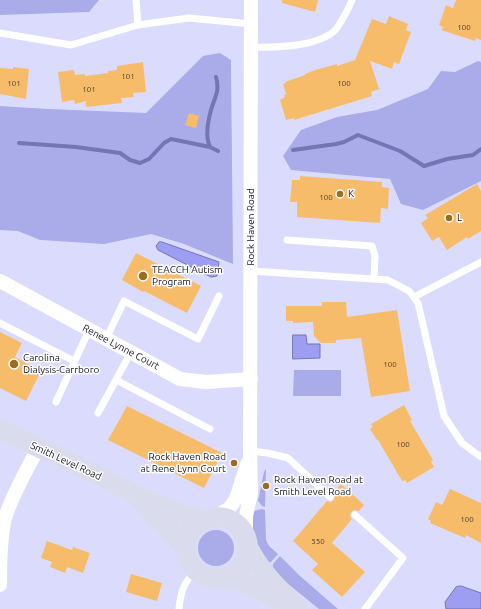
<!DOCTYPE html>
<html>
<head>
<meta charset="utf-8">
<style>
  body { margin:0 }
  canvas { display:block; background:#dbdcfd }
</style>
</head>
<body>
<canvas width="481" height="609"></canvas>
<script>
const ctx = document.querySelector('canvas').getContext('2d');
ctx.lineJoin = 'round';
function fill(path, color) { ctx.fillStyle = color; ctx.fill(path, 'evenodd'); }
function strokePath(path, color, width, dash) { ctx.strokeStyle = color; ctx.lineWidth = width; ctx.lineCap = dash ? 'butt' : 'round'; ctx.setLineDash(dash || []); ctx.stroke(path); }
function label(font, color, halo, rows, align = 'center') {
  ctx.font = font + ' Ubuntu,sans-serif'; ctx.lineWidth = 3; ctx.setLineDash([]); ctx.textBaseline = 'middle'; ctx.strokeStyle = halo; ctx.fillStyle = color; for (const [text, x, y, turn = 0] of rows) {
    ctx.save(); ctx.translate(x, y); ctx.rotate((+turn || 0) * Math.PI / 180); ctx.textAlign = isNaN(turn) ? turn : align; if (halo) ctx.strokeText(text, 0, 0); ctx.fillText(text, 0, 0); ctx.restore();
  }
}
fill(new Path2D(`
  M0,0H99L89,12L0,15Z
  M220,53L231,60L233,264L184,244L151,234L104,244L40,240L18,231L0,230V106L48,109L146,113L203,56Z
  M478,61L481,62V181L423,210L401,204L390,179L291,170L283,156L301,130L337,117L377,110L428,89L441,71L455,72Z
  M294,370H341V396H293Z
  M266,469L265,507L262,506L258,501L264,472Z
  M262,509L265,510L266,540L269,546L278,554L271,562L264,564C253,549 249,529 254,511Z
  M198 548a18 18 0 1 1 36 0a18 18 0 1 1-36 0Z
  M280,556L300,576L338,609H319L272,571L273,564Z`), '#aaabe9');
const water = new Path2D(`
  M162,242L219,262L217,276L211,277L158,250L156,246L159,242Z
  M293,335H306L307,344H320V358L293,359Z
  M461,586L481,593V609H446L445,602L456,587Z`);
fill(water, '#9d9df1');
strokePath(water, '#7475b3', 1);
strokePath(new Path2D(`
  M19,143L76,147L120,153L130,160L140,163L149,159L164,143L171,139L210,147L218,151
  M210,147C205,137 208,121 211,110C215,96 220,92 216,77
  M293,150L336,144L344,142L358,135L400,151L424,166L447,159L473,155L481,149`), '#7475b3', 4);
fill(new Path2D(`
  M282,0H318L315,12L282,3Z
  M456,0H481V40L476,38L475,41L441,30L443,27L439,25L446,5L453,8Z
  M389,16L408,24L406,30L411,32L399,64L394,62L392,69L370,61L379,89L371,92L372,96L294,120V118L286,120L280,100L285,97L284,95L286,94L283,84L286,83L285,82L305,75V74L315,70L337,64V66L355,60L372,19L386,24Z
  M143,62L146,92L133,93L134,97L121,98L122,103L86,107V101L75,104L74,100L62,102L58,72L74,70L75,75L85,74V76L108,73V71L117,70V66Z
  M13,67L29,69L26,99L0,94V68L13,69Z
  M189,113L199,116L196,128L185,125Z
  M300,176L382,182V187L389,188L388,209L381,208L380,223L297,217V202H290L292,180H300Z
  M477,184L481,191V231L468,239L467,237L447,250L439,237L432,241L421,223L428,218L425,215Z
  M136,253L201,286L187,313L144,291L143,292L122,280Z
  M322,302H346L347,317L397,310L410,391L371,397L361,338L336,340V343H321L314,336L313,322L293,323V321H286V306H322Z
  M0,332L22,343L15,357L41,371L26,401L0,388Z
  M404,405L412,420L410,421L433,460L431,462L434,467L407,483L405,480L402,481L378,440H377L370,429L373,427L371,424Z
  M127,406L222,453L204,488L108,440Z
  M341,484L364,505L359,511L354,510L351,512L350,516L352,519L332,543L365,572L342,597L312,570L318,564L293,541L327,501L331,502L334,500L335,496L333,493Z
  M450,489L481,503V543L466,535L465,538L430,523L431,521L428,519L436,502L442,505Z
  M47,541L72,550L73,547L90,553L83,573L67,567L65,573L50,567L52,562L41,558Z
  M131,574L162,583L157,601L126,592Z`), '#f7bc6a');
strokePath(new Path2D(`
  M136,0L138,25
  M0,33L71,45L138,25L189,18L251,24
  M251,47C274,48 314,47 333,32C338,29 350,6 352,0
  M287,240L372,246L375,256L374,279
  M251,271L388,280L409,291L418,303L444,416L462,443L481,457
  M414,297L481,262
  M0,323L74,361
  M106,339L124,301L198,339L219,296
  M116,380L210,429
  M56,402L89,330
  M98,413L131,352
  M250,451L268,453L288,458L330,497
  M355,515L403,558L365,609
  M179,609C181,591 183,584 195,571`), '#fff', 7);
strokePath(new Path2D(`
  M0,281L180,379L206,382L251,379
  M213,517L229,509L236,499L247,464
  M246,537V516L251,493L250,451L251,0
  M0,585C0,565 0,537 5,518C13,493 27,470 38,448`), '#fff', 14);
strokePath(new Path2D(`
  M0,429L161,506L191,517L204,519
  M141,502L176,537L186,552
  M186 548a31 31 0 1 1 62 0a31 31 0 1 1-62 0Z
  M248,547C260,571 279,589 298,609
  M225,578C249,583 264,591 284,604`), '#dbdbee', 20);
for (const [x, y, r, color] of [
  [340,194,4,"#9c6c1f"],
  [449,218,4,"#9c6c1f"],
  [143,276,5,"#9c6c1f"],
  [14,364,5,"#9c6c1f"],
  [234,463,4,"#9c6c1f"],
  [266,486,4,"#9c6c1f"]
]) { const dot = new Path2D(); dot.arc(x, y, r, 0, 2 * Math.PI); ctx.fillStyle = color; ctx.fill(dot); strokePath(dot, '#fff', 1.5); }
label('8px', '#4e4034', null, [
  ["100",464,27],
  ["101",128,76],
  ["101",14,83],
  ["100",344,83],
  ["101",89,89],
  ["100",326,197],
  ["100",390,364],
  ["100",403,444],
  ["100",467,519],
  ["550",318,541]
]);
label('10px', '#161722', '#fff', [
  ["K",348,194],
  ["L",457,218],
  ["TEACCH Autism",152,270],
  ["Program",152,282],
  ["Carolina",23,358],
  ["Dialysis-Carrboro",23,370],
  ["Rock Haven Road",226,457,"right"],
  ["at Rene Lynn Court",226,469,"right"],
  ["Rock Haven Road at",274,480],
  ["Smith Level Road",274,492]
], 'left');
label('10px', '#161722', '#fff', [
  ["Rock Haven Road",251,227,-90],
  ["Renee Lynne Court",121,347,28],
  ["Smith Level Road",66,461,25]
]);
</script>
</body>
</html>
